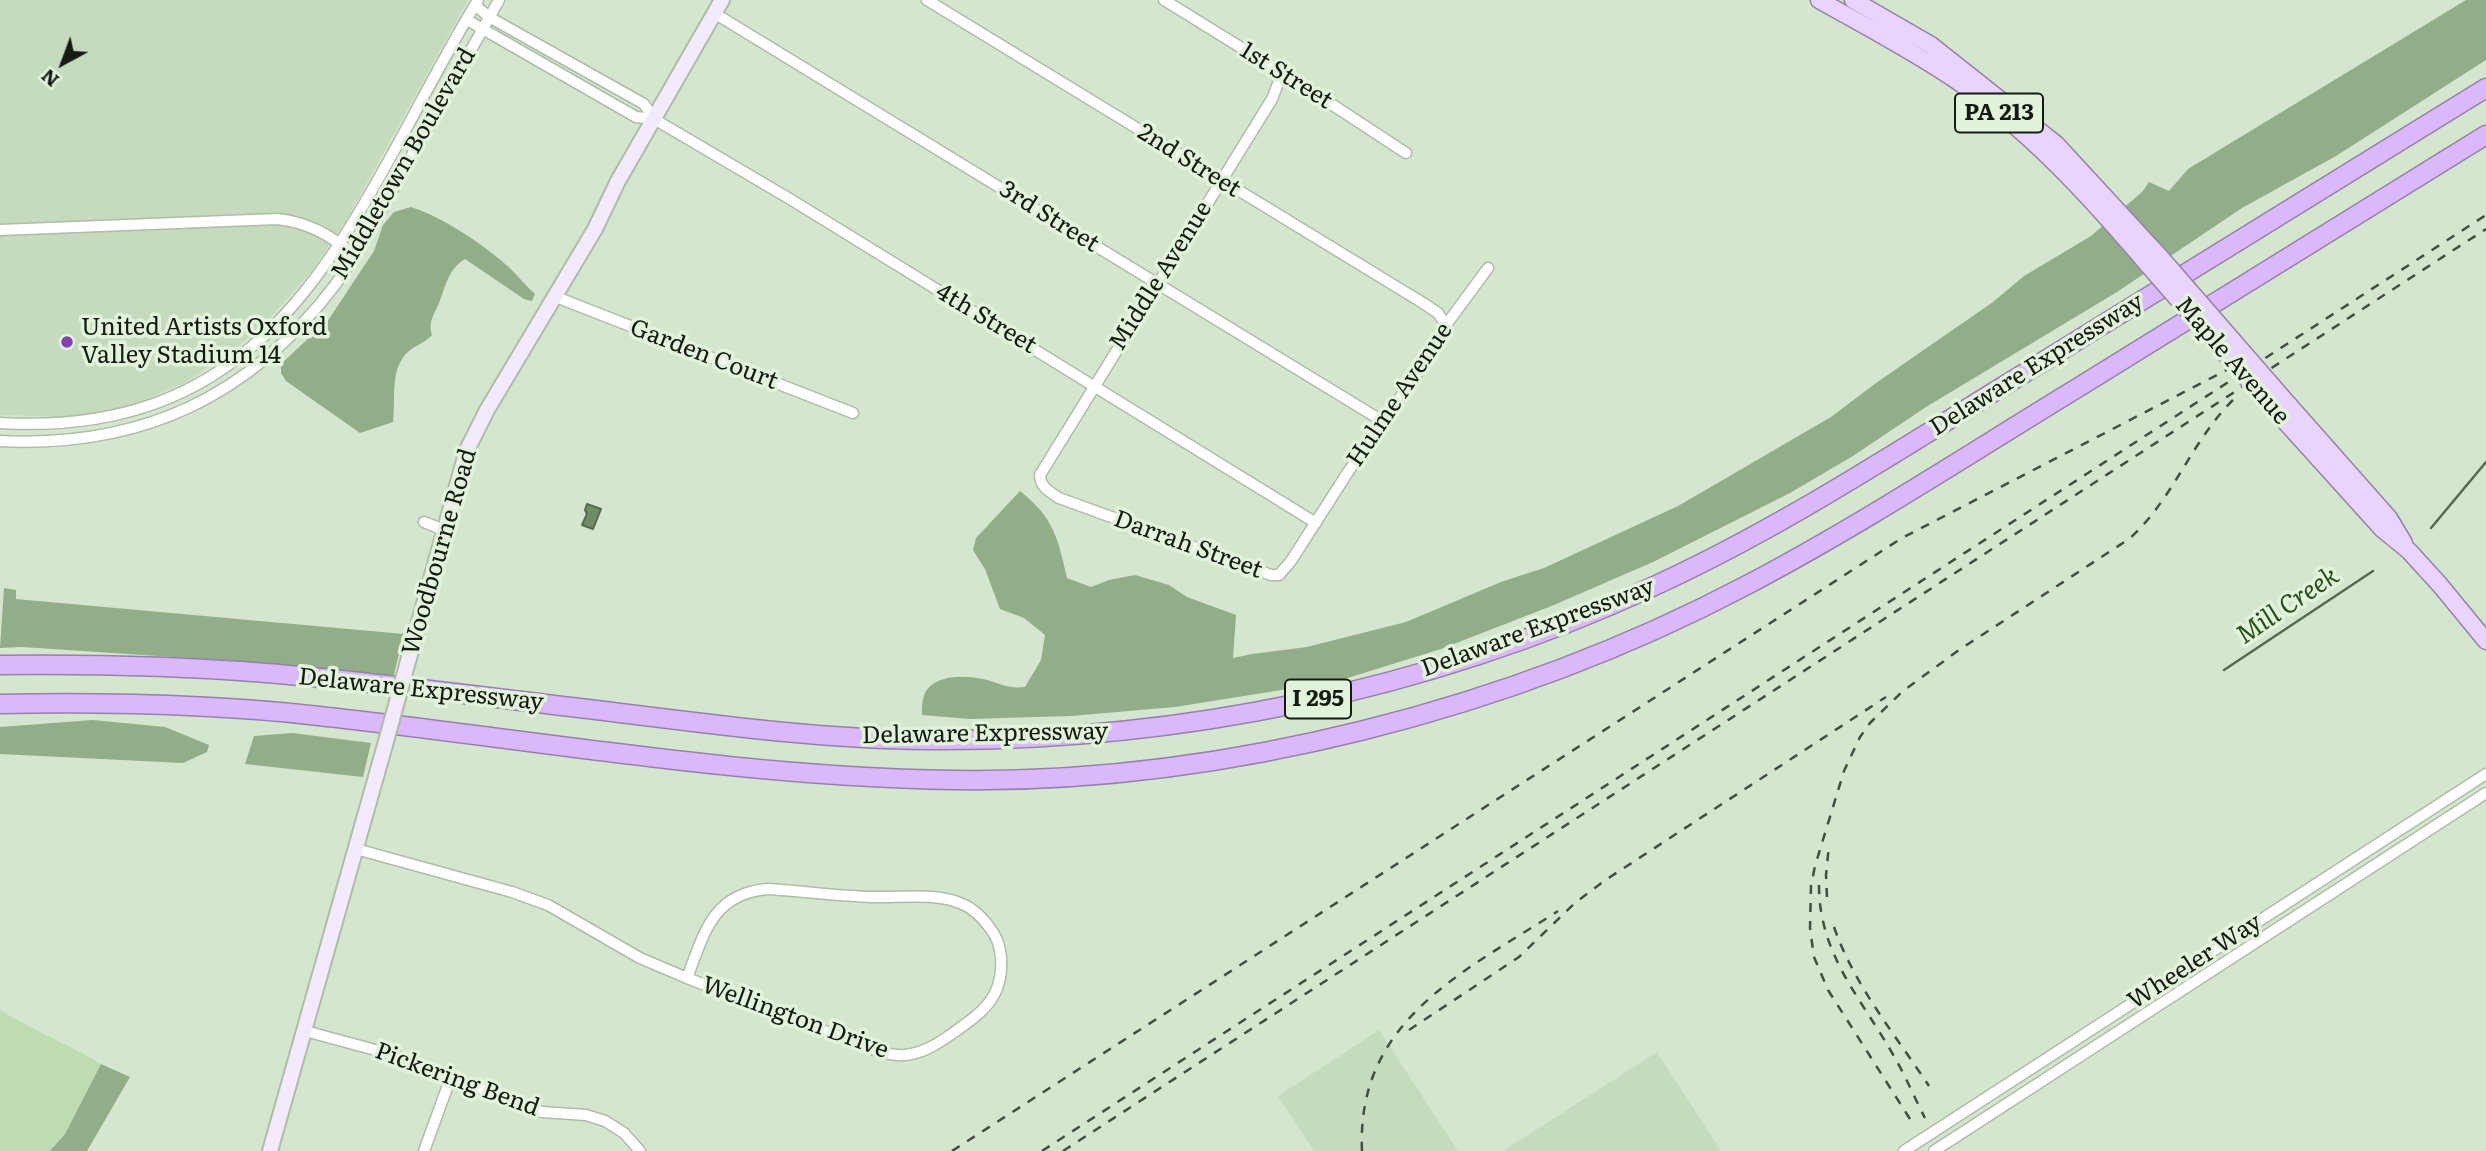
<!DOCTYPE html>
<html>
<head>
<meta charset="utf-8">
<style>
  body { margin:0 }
  #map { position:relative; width:2486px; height:1151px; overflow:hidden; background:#d5e6cf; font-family:Literata,serif }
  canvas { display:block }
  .north { position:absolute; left:28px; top:28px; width:70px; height:70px; -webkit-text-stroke:5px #e2f3dc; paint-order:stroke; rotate:221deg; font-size:19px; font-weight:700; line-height:28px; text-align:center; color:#151b13 }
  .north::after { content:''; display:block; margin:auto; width:24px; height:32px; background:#151b13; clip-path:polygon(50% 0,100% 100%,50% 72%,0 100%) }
</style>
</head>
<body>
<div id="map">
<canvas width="2486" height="1151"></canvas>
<div class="north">N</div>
</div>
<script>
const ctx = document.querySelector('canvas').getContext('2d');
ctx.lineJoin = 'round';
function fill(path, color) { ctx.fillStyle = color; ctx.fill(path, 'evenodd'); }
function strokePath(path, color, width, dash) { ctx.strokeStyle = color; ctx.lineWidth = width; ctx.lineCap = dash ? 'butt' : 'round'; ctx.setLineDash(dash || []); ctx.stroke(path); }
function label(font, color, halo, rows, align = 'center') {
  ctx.font = font + ' Literata,serif'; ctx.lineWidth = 7; ctx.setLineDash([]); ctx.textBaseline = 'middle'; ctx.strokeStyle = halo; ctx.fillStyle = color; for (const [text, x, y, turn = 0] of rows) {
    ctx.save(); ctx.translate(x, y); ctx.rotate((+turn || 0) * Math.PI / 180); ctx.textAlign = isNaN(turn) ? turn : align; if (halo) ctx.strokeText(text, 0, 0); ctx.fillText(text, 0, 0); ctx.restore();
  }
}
fill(new Path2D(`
  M0,0H468L346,221L311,272L263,326L227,355L186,382L125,408L67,417L0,415Z
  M1379,1030L1458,1151H1314L1278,1096Z
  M1657,1052L1721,1151H1503Z`), '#c6dbbe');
fill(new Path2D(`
  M0,1010C32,1030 68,1044 101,1064L65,1134L50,1151H0Z`), '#bedcb4');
fill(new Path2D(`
  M2466,0H2486V60L2336,156L2242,208L2117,292L1926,407L1853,456L1790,493L1653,562L1554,605L1441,649L1338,681L1175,707L1071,716L970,719L922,715C922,707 922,700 925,693C935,673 969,675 987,680C1001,684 1009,689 1025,687L1041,660L1045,635L1024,618L1000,609L985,569L973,550L976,538L1020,491C1054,518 1058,538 1067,578L1091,587L1109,580L1135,575L1169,585L1187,597L1236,615L1233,658L1252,654L1307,647L1406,622L1501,582L1544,568L1678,506L1831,417L1876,383L1993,302L2024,276L2091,236L2142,192L2149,182L2169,191L2188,169Z
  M411,207C442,217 480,242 504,263C515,272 524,284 535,294L532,301L524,299L465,259C448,269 446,286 439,303C434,315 428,321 432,335C425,343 416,345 409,351C389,368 396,399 393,422L360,433L286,381L281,373V364L329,319L374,251L383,225L394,212Z
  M4,588L16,590V599L404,634L393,678L263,663L22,647L0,648Z
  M93,720L165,727L209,745L207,752L183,763L0,754V727Z
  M292,733L371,743L363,777L245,764L254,736Z
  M101,1064L130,1077L87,1151H50L65,1134Z`), '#91ae88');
const water = new Path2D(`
  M587,504L601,509L593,529L582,525L587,514L585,510Z`);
fill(water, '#708c67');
strokePath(water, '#556a4e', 2);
strokePath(new Path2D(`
  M2431,528L2486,462
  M2224,670L2373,571`), '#556a4e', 2.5);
const street = new Path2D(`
  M927,0L1423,303L1438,313L1446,325
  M1164,0L1313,92L1406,153
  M475,5L489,17L644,104L654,119
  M714,13L1384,422
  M467,20L636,117L654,119L790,199L1316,523
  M1275,70L1279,81L1272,99L1040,475C1040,487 1050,492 1059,498L1271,575H1279L1291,561L1348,472L1439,342L1446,325L1488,268
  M0,230L277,219C308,222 332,235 354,256
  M556,297L853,413
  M0,423C293,440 354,204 478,0
  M0,441C141,448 250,397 335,285C361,249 381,210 403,171C435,114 467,57 499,0
  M424,522L444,530
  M356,849L512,892L548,905L640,958L687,978
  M767,889C802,891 837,896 873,897C898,898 934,893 957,902C971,906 982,917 990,928C997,937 1000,946 1001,957C1004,997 983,1012 953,1033C939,1043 924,1053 905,1055C893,1056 881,1052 869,1048L687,978C704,934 712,894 767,889Z
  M305,1031L394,1055L542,1112L586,1115L605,1121L624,1133L640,1151
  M424,1151L451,1077
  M1904,1151L2486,774
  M1934,1151L2486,793`);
const secondary = new Path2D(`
  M407,665L467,450L487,410L595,229L618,181L722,0
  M270,1151L385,745`);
const primary = new Path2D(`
  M1819,0C1865,26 1913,51 1957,81C2031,132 2090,197 2148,265
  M1853,0L1931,45L2056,144L2162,259
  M2282,397L2389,518L2404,543
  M2270,405L2382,529L2409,551L2440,585L2486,641`);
const highway = new Path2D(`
  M0,665C89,664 178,666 266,673C368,681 469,695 571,707C689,721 808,739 928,740C1177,742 1426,691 1652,587C1777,530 1893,454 2010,382C2169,284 2327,186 2486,88
  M0,704C106,702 213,704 319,716C530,739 741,777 954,780C1221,784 1512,709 1747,585C1861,525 1969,454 2079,387C2214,303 2350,219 2486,135`);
strokePath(street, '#adbda7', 13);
strokePath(secondary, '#adbda7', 18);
strokePath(primary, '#9581aa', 19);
strokePath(highway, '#9581aa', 21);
strokePath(street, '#fff', 10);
strokePath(secondary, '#f4eafe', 14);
strokePath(primary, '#e9d4fd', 16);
strokePath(highway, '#dab8fb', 18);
strokePath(new Path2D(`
  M1819,885C1819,957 1864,1001 1896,1060C1907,1079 1915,1099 1925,1118
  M1827,897L1826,875L1829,845
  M1834,927C1854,985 1896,1036 1929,1086
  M1409,1030L1519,957L1575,903L1604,881L1886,697
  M1910,1119L1828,990L1814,957L1810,928L1811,886L1815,866L1844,771L1860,737L1870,723L1903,691L1959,650L2129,539C2174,499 2192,439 2235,398
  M952,1151L1902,538L2244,361
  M1042,1151L2486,215
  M1063,1151L2486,229
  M1362,1151C1356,1020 1464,972 1558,911`), '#444d41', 2.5, [9, 9]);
const secondaryBridge = new Path2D(`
  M385,745L407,665`);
const primaryBridge = new Path2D(`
  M2162,259L2282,397
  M2148,265L2270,405`);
strokePath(secondaryBridge, '#adbda7', 18, []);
strokePath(primaryBridge, '#9581aa', 19, []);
strokePath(secondaryBridge, '#f4eafe', 14);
strokePath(primaryBridge, '#e9d4fd', 16);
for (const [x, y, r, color] of [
  [67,342,7,"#8442b6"]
]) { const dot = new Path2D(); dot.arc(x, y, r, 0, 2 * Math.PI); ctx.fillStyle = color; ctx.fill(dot); strokePath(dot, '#e2f3dc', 2.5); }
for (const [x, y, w] of [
  [1999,113,88],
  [1318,699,66]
]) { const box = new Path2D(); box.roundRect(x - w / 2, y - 19.5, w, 39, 5); ctx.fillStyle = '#e2f3dc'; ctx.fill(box); strokePath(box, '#151b13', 2); }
label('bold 23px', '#151b13', null, [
  ["PA 213",1999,113],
  ["I 295",1318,699]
]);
label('24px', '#151b13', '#e2f3dc', [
  ["1st Street",1286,76,32],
  ["2nd Street",1189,161,32],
  ["Middletown Boulevard",404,164,-60],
  ["3rd Street",1049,217,32],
  ["Middle Avenue",1161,276,-58],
  ["4th Street",986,319,31],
  ["Garden Court",704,355,21],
  ["Maple Avenue",2232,361,49],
  ["Delaware Expressway",2037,365,-32],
  ["Hulme Avenue",1400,395,-56],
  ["Darrah Street",1188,545,20],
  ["Woodbourne Road",440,552,-74],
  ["Delaware Expressway",1538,628,-20],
  ["Delaware Expressway",421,690,6],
  ["Delaware Expressway",985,734,-1],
  ["Wheeler Way",2195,962,-33],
  ["Wellington Drive",795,1018,20],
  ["Pickering Bend",457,1080,20]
]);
label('24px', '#151b13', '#e2f3dc', [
  ["United Artists Oxford",81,328],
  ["Valley Stadium 14",81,356]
], 'left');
label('italic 26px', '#2a501a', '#e2f3dc', [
  ["Mill Creek",2288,606,-34]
]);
</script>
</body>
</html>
